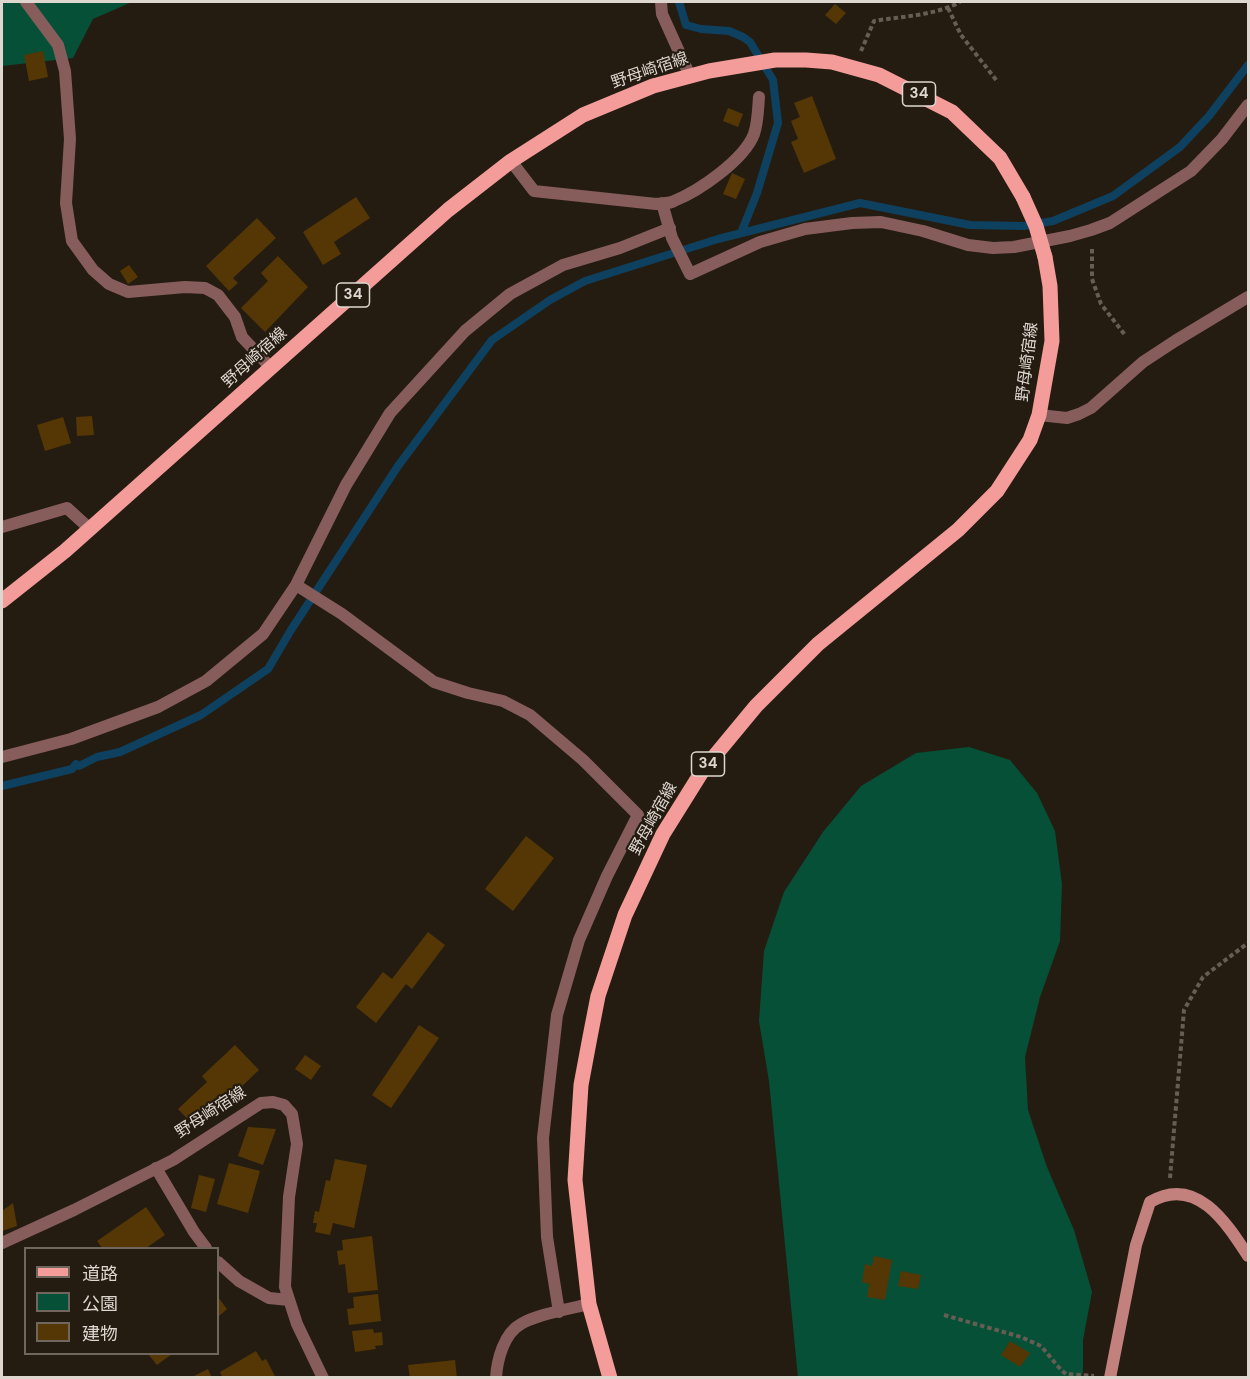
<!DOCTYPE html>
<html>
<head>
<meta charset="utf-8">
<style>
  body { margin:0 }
  #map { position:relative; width:1250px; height:1379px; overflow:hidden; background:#251c11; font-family:"DM Sans","Noto Sans JP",sans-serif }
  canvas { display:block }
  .frame { position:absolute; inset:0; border:3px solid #ded7d0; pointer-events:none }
  .legend { position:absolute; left:24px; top:1247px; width:195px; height:108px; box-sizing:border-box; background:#251c11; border:2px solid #6f675d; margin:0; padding:8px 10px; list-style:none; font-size:18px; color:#ded7d0 }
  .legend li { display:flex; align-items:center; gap:12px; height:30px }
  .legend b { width:30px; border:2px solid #6f675d }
</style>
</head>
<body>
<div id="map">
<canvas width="1250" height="1379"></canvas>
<div class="frame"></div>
<ul class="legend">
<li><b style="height:8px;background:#f39c99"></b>道路</li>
<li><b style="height:16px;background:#055037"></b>公園</li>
<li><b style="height:16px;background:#543704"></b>建物</li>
</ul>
</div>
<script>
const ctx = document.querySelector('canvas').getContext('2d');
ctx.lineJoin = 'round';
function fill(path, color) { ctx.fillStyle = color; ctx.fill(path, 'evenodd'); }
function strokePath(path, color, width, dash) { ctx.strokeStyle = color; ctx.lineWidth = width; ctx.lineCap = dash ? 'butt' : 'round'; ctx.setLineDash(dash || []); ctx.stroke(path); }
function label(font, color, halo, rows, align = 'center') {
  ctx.font = font + ' "DM Sans","Noto Sans JP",sans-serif'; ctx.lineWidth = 4.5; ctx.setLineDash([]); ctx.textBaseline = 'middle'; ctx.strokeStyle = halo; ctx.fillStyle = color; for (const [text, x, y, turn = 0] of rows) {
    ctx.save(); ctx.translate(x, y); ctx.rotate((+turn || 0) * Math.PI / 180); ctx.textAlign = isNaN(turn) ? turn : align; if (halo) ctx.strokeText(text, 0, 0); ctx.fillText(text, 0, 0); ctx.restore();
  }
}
fill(new Path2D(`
  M2,2H132L93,19L73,58L2,66Z
  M969,747L1010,760L1037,793L1055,831L1062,884L1060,941L1040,997L1025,1057L1028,1110L1047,1167L1074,1230L1092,1292L1083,1340V1370L1082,1377L798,1378L769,1081L759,1021L764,951L784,892L823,832L861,786L916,753Z`), '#055037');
strokePath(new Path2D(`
  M679,2L686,25L701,29L729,31L743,37L750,42L773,80L778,123L757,193L741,233
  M2,786L72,769L76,764L79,766L97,757L120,752L201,715L268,669L291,630L398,466L492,340L550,300L585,281L718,239L860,203L970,225L1024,226L1053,221L1113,196L1180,147L1209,116L1248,65`), '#0e415f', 8);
fill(new Path2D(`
  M835,4L846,13L836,24L825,15Z
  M43,51L48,77L29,81L24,55Z
  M812,96L836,159L804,173L791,142L798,139L791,121L800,117L794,103Z
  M728,108L743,114L738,127L723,121Z
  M732,173L745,179L736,199L723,194Z
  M356,197L370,218L334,242L341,254L323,265L303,232Z
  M257,218L276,238L233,278L238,283L229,291L206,266Z
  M278,256L308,287L265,332L241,308L268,281L261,273Z
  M129,265L138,277L128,284L120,271Z
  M92,416L94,435L77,436L76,417Z
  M63,417L71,443L45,451L37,425Z
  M526,836L554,858L513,911L485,889Z
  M428,932L445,945L412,989L406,984L376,1023L356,1007L383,972L392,979Z
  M419,1025L439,1038L391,1108L372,1095Z
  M235,1045L259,1070L239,1089L236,1085L193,1125L178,1109L207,1082L202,1076Z
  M305,1055L321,1066L311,1080L295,1069Z
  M248,1127L276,1129L263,1165L238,1156Z
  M335,1159L367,1165L354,1228L333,1223L330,1235L315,1232L317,1223H313L315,1211L319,1212L326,1180L330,1181Z
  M229,1163L260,1171L248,1213L217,1204Z
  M199,1175L215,1179L206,1212L191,1208Z
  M13,1203L17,1226L2,1231V1211Z
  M146,1207L165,1235L146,1248H102L97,1241Z
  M372,1236L378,1290L348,1293L345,1264L339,1265L337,1251L343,1250L342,1240Z
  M874,1256L892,1260L885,1300L867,1297L869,1284L862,1282L865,1264L872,1266Z
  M901,1271L921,1275L918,1289L898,1286Z
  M378,1294L381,1321L349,1325L347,1309L354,1308L353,1297Z
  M218,1297L227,1309L218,1317Z
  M373,1329L374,1333L382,1332L383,1345L375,1346L376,1349L355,1352L352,1331Z
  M1010,1341L1030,1353L1020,1367L1001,1355Z
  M256,1351L262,1361L266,1359L276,1378H223L220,1372Z
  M148,1354H172L157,1365Z
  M455,1360L457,1378H410L408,1365Z
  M208,1369L212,1378H190Z`), '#543704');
strokePath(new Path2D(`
  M948,8L961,35L997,81
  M861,51L874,21C903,16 933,16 960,2
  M1092,249V279L1101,304L1125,335
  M1170,1178L1184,1010L1203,977L1248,943
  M944,1315L1021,1337L1041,1346L1061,1370L1066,1374L1094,1376`), '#665d54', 4, [4.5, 3]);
strokePath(new Path2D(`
  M26,2L58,45L65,71L70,139L66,203L72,241L93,270L109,284L128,292L185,287L205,288L218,295L235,317L242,337L271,368
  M661,2L662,14L690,76
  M511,161L534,191L656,204C661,203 669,204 674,201C699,191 744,160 754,134C758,122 758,109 759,97
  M662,203L672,238L690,274L760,242L805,229L852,223L881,222L923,231L968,245L993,248L1014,247L1070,236L1091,230L1110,223L1191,171L1222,139L1248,105
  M1039,415L1067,418L1079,414L1091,408L1143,362L1175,341L1248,297
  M2,527L67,508L90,529
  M296,585L342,614L434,682L468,693L503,701L530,715L583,760L638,815L607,876L579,940L557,1015L543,1138L547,1237L559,1312
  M2,757L71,739L158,707L206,681L263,634L296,585L346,485L390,413L465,331L510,294L563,265L620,248L670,228
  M156,1168L194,1232L206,1248
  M2,1243L74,1210L173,1160L261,1103L273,1102L284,1105L292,1114L297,1144L289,1197L285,1287L297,1324L323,1378
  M218,1262L239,1281L269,1298L289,1300
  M496,1378C497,1360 504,1333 521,1324C537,1314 570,1309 589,1304`), '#875d5c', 12);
strokePath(new Path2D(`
  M1110,1378L1136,1245L1150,1202C1196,1175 1226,1222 1248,1256`), '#c3817e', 12);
strokePath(new Path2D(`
  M2,601L65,551L448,210L511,161L583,115L653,86L709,71L775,60H806L832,62L879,75L952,112L1000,158L1023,197
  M610,1378L589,1304L575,1180L581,1085L590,1037L598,996L625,915L663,834L703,770L756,706L818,644L958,530L997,491L1030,440L1039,415L1052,341L1050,286L1045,257`), '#f39c99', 15);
strokePath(new Path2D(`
  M1023,197L1036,226L1045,257`), '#f39c99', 15);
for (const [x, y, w] of [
  [919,94,33],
  [353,295,33],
  [708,764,33]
]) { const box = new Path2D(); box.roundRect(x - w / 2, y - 12, w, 24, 4.5); ctx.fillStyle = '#251c11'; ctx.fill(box); strokePath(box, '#ded7d0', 1.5); }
label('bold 15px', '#ded7d0', null, [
  ["34",919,94],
  ["34",353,295],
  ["34",708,764]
]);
label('16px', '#ded7d0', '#251c11', [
  ["野母崎宿線",650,71,-19],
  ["野母崎宿線",255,358,-42],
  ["野母崎宿線",1028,362,-83],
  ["野母崎宿線",654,819,-61],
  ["野母崎宿線",211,1113,-33]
]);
</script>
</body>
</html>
